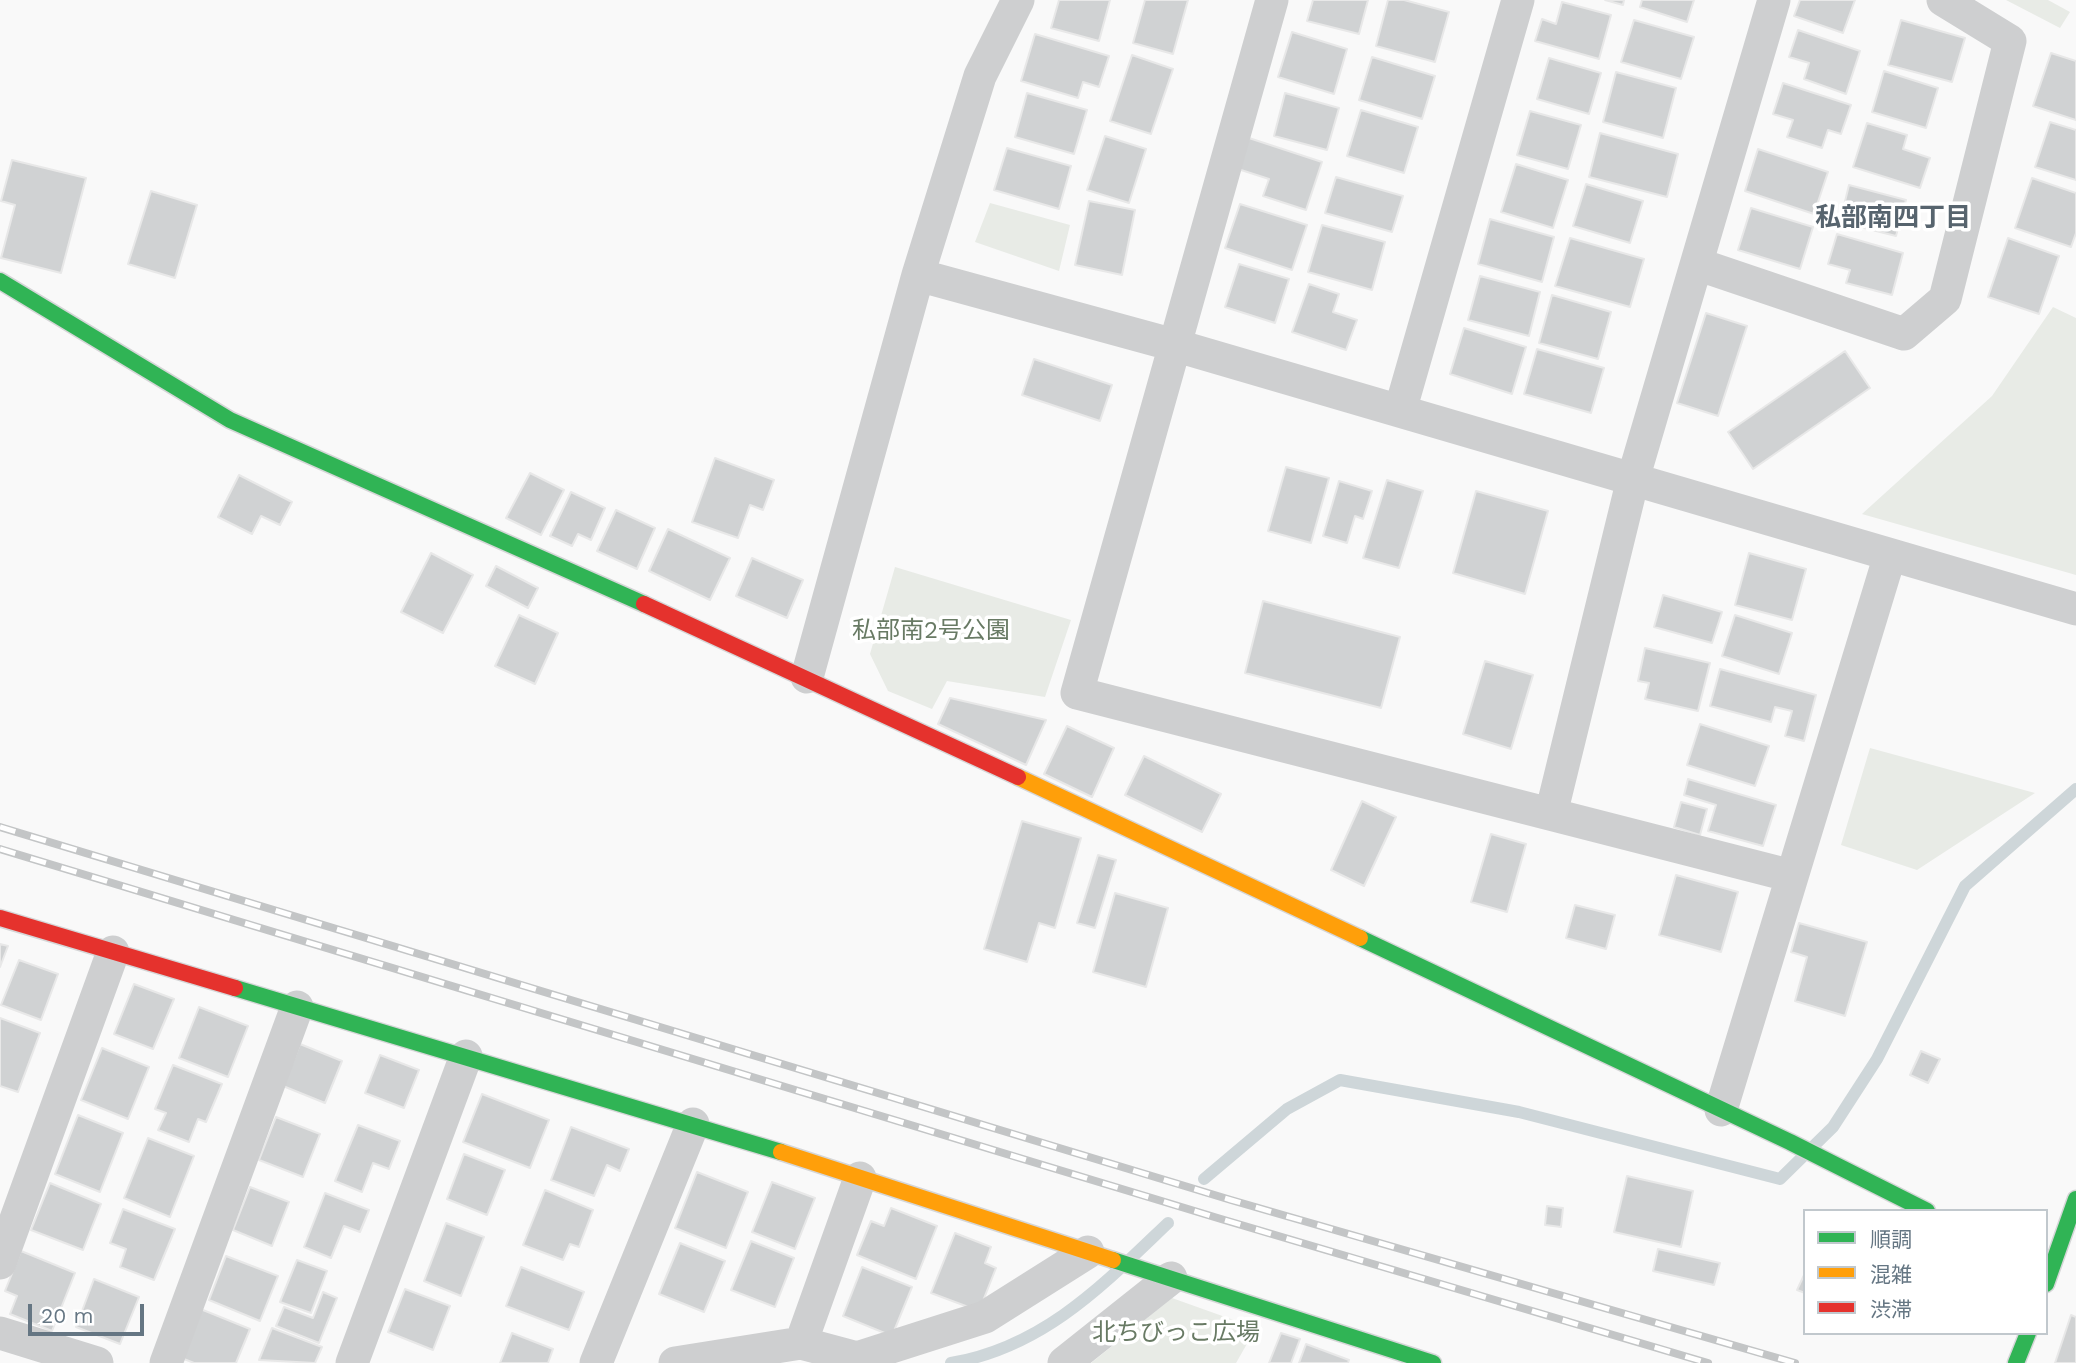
<!DOCTYPE html>
<html>
<head>
<meta charset="utf-8">
<style>
  body { margin:0 }
  #map { position:relative; width:2076px; height:1363px; overflow:hidden; background:#f9f9f9; font-family:"Work Sans","Noto Sans JP",sans-serif }
  canvas { display:block }
  .legend { position:absolute; left:1803px; top:1209px; width:245px; height:126px; box-sizing:border-box; background:#fff; border:2px solid #c1c8cd; margin:0; padding:9px 12px; list-style:none; font-size:21px; color:#657683 }
  .legend li { display:flex; align-items:center; gap:14px; height:35px }
  .legend b { width:35px; border:2px solid #c1c8cd }
  .scale { position:absolute; left:28px; top:1304px; width:116px; height:32px; box-sizing:border-box; border:4px solid #657683; border-top:0; padding-left:9px; font-size:21px; line-height:24px; white-space:nowrap; color:#657683; -webkit-text-stroke:5px #fff; paint-order:stroke }
</style>
</head>
<body>
<div id="map">
<canvas width="2076" height="1363"></canvas>
<ul class="legend">
<li><b style="height:9px;background:#30b455"></b>順調</li>
<li><b style="height:9px;background:#ff9f0a"></b>混雑</li>
<li><b style="height:9px;background:#e5322d"></b>渋滞</li>
</ul>
<div class="scale">20 m</div>
</div>
<script>
const ctx = document.querySelector('canvas').getContext('2d');
ctx.lineJoin = 'round';
function fill(path, color) { ctx.fillStyle = color; ctx.fill(path, 'evenodd'); }
function strokePath(path, color, width, dash) { ctx.strokeStyle = color; ctx.lineWidth = width; ctx.lineCap = dash ? 'butt' : 'round'; ctx.setLineDash(dash || []); ctx.stroke(path); }
function label(font, color, halo, rows, align = 'center') {
  ctx.font = font + ' "Work Sans","Noto Sans JP",sans-serif'; ctx.lineWidth = 7; ctx.setLineDash([]); ctx.textBaseline = 'middle'; ctx.strokeStyle = halo; ctx.fillStyle = color; for (const [text, x, y, turn = 0] of rows) {
    ctx.save(); ctx.translate(x, y); ctx.rotate((+turn || 0) * Math.PI / 180); ctx.textAlign = isNaN(turn) ? turn : align; if (halo) ctx.strokeText(text, 0, 0); ctx.fillText(text, 0, 0); ctx.restore();
  }
}
fill(new Path2D(`
  M2006,0H2048L2070,12L2060,28Z
  M990,203L1070,225L1059,271L975,242Z
  M2053,307L2076,318V575L1862,514L1992,396Z
  M895,567L1071,620L1045,697L947,681L932,709L888,691L870,654Z
  M1870,748L2035,793L1917,870L1841,845Z
  M1172,1298L1256,1328L1236,1363H1091Z`), '#e8ebe6');
strokePath(new Path2D(`
  M1204,1179L1287,1109L1340,1080L1519,1112L1780,1179L1833,1127L1877,1059L1965,886L2076,789
  M951,1363C1044,1347 1103,1285 1168,1223`), '#ced6d9', 12);
const building = new Path2D(`
  M1059,0H1110L1099,41L1051,28Z
  M1145,0H1188L1173,54L1133,43Z
  M1313,0H1368L1359,34L1307,21Z
  M1388,0H1404L1449,12L1435,62L1376,46Z
  M1605,0H1624L1623,5Z
  M1642,0H1694L1687,22L1640,7Z
  M1800,0H1855L1843,33L1794,16Z
  M1562,2L1611,15L1599,59L1535,41L1542,19L1556,24Z
  M1634,20L1694,37L1681,79L1621,62Z
  M1901,20L1965,38L1952,82L1888,65Z
  M1798,30L1860,51L1846,94L1804,79L1809,63L1789,57Z
  M1292,32L1347,49L1334,94L1278,77Z
  M1035,34L1109,56L1099,87L1083,82L1078,98L1021,81Z
  M2051,53L2076,61V120L2033,106Z
  M1132,55L1173,69L1151,134L1110,121Z
  M1372,57L1435,76L1422,119L1359,100Z
  M1549,58L1601,73L1589,114L1537,99Z
  M1884,71L1938,88L1926,128L1872,112Z
  M1616,72L1676,88L1663,138L1603,122Z
  M1783,83L1851,105L1841,134L1828,130L1822,148L1787,137L1793,120L1773,114Z
  M1027,93L1087,110L1074,154L1015,137Z
  M1285,93L1339,108L1327,150L1274,136Z
  M1361,110L1418,127L1404,173L1347,156Z
  M1530,111L1581,125L1568,169L1517,155Z
  M2050,122L2076,130V180L2035,167Z
  M1867,123L1907,135L1903,149L1930,158L1920,188L1853,167Z
  M1600,133L1678,154L1667,197L1589,177Z
  M1105,136L1146,149L1129,203L1087,190Z
  M1249,138L1322,162L1306,210L1263,196L1269,179L1238,169Z
  M1007,148L1071,166L1059,209L994,190Z
  M1758,149L1828,172L1814,214L1745,191Z
  M12,160L86,178L61,273L1,258L15,205L1,201Z
  M1516,164L1568,180L1553,228L1501,212Z
  M1336,177L1403,196L1392,232L1325,213Z
  M2032,178L2076,193V233L2071,247L2015,228Z
  M1586,184L1643,201L1630,243L1573,226Z
  M1849,185L1906,200L1896,236L1840,222Z
  M151,191L197,205L175,278L128,264Z
  M1089,201L1135,210L1122,275L1075,265Z
  M1240,204L1307,225L1292,270L1225,248Z
  M1751,208L1813,227L1800,269L1738,250Z
  M1490,219L1554,237L1542,282L1478,264Z
  M1322,225L1385,242L1372,290L1308,272Z
  M1837,234L1903,253L1892,295L1846,283L1850,270L1828,264Z
  M1570,238L1644,259L1630,307L1555,286Z
  M2008,238L2059,256L2039,314L1988,297Z
  M1239,264L1289,279L1275,323L1225,307Z
  M1480,276L1540,292L1529,336L1468,320Z
  M1309,284L1339,294L1333,312L1357,320L1346,350L1292,332Z
  M1552,295L1611,312L1598,359L1539,343Z
  M1706,313L1747,326L1718,416L1677,403Z
  M1464,328L1526,347L1512,394L1450,374Z
  M1537,349L1604,368L1591,413L1524,394Z
  M1845,351L1870,388L1753,469L1728,432Z
  M1034,359L1112,385L1100,421L1022,395Z
  M715,458L774,480L763,510L750,505L738,538L692,522Z
  M1286,467L1329,478L1311,543L1268,531Z
  M530,473L564,490L541,535L506,518Z
  M239,475L292,502L280,525L261,516L252,534L218,517Z
  M1387,480L1423,491L1399,568L1363,558Z
  M1339,481L1372,491L1363,519L1355,516L1347,543L1323,536Z
  M1476,491L1548,511L1525,594L1453,573Z
  M571,492L605,508L591,540L578,534L572,546L550,536Z
  M616,510L655,528L637,569L597,551Z
  M668,529L730,558L710,600L649,571Z
  M431,553L473,575L443,633L401,612Z
  M1749,553L1806,569L1792,620L1735,605Z
  M752,558L803,580L787,618L736,596Z
  M496,566L538,588L528,608L486,586Z
  M1663,595L1722,612L1712,643L1654,627Z
  M1263,601L1400,637L1381,708L1245,673Z
  M519,615L558,633L535,684L495,666Z
  M1735,615L1792,633L1779,674L1722,656Z
  M1645,648L1710,663L1698,711L1645,699L1649,683L1638,681Z
  M1485,661L1533,675L1511,749L1463,734Z
  M1720,669L1816,695L1804,741L1785,736L1792,711L1775,707L1771,722L1710,706Z
  M950,698L1046,720L1026,765L938,724Z
  M1700,724L1769,746L1755,786L1687,765Z
  M1067,726L1114,748L1092,797L1044,774Z
  M1144,756L1221,794L1202,832L1125,795Z
  M1688,779L1776,805L1763,846L1708,831L1716,805L1684,795Z
  M1362,801L1396,817L1364,886L1331,870Z
  M1681,802L1707,809L1700,835L1674,827Z
  M1022,821L1081,838L1055,928L1039,923L1027,962L984,949Z
  M1491,834L1526,844L1507,912L1471,902Z
  M1098,855L1116,860L1095,928L1077,923Z
  M1676,875L1738,892L1721,952L1659,935Z
  M1115,893L1168,908L1146,987L1093,972Z
  M1575,905L1615,915L1606,949L1566,938Z
  M1799,923L1867,942L1845,1016L1795,1001L1807,957L1791,952Z
  M0,944L8,946L0,967Z
  M19,960L58,974L41,1020L1,1005Z
  M134,984L174,999L153,1049L114,1034Z
  M199,1007L248,1026L228,1077L179,1058Z
  M0,1018L40,1033L18,1092L0,1086Z
  M300,1044L342,1061L325,1103L283,1086Z
  M102,1048L149,1067L128,1119L81,1100Z
  M1921,1051L1940,1059L1928,1083L1910,1075Z
  M380,1055L419,1070L404,1108L365,1093Z
  M173,1065L222,1084L206,1122L198,1119L189,1142L158,1130L166,1113L155,1109Z
  M482,1094L549,1120L530,1168L463,1142Z
  M78,1115L123,1133L100,1192L55,1174Z
  M276,1117L320,1134L303,1177L259,1160Z
  M358,1125L400,1141L389,1169L373,1163L362,1192L335,1181Z
  M571,1127L629,1149L620,1171L607,1165L594,1196L551,1180Z
  M148,1138L194,1156L170,1217L124,1198Z
  M464,1154L505,1170L487,1215L447,1199Z
  M697,1172L748,1192L726,1248L675,1228Z
  M1627,1176L1693,1191L1681,1247L1614,1232Z
  M772,1182L815,1198L795,1249L752,1232Z
  M50,1183L101,1204L83,1250L31,1230Z
  M250,1187L289,1202L272,1246L233,1230Z
  M545,1190L593,1210L579,1247L570,1244L563,1260L523,1245Z
  M325,1193L369,1210L360,1232L344,1226L331,1258L304,1247Z
  M1547,1206L1563,1208L1561,1227L1545,1225Z
  M891,1208L937,1226L916,1279L857,1255L871,1221L884,1226Z
  M123,1209L175,1229L154,1280L120,1267L126,1249L110,1243Z
  M446,1223L484,1237L461,1296L424,1281Z
  M955,1233L991,1247L985,1263L996,1268L979,1311L931,1293Z
  M751,1241L794,1258L775,1307L731,1290Z
  M680,1243L725,1261L704,1312L659,1294Z
  M1658,1249L1720,1263L1714,1285L1653,1271Z
  M21,1251L75,1273L52,1331L10,1314L17,1296L5,1291Z
  M226,1256L278,1276L260,1321L209,1300Z
  M297,1260L327,1271L311,1313L280,1302Z
  M521,1267L584,1292L569,1330L506,1306Z
  M862,1267L912,1287L892,1336L843,1316Z
  M1805,1273V1293L1797,1290Z
  M94,1279L139,1297L120,1344L76,1327Z
  M405,1289L450,1306L433,1350L388,1332Z
  M323,1292L337,1298L319,1343L276,1326L284,1307L313,1318Z
  M198,1308L250,1329L236,1363H194L179,1357Z
  M2071,1315L2076,1317V1363H2055Z
  M272,1328L322,1347L315,1363L259,1360Z
  M512,1333L553,1349L548,1363H500Z
  M1281,1333L1300,1339L1291,1363H1269Z
  M1306,1344L1349,1360L1348,1363H1299Z`);
fill(building, '#d0d2d3');
strokePath(building, '#e8e8e8', 2);
const fast = new Path2D(`
  M0,281L230,420L644,604
  M1360,938L1790,1142L1927,1211
  M235,988L781,1152
  M1113,1260L1433,1363
  M2046,1284L2076,1199
  M2016,1363L2028,1333`);
const slow = new Path2D(`
  M1018,777L1360,938
  M781,1152L1113,1260`);
const jam = new Path2D(`
  M644,604L1018,777
  M0,918L235,988`);
strokePath(fast, '#d5d6d7', 19);
strokePath(slow, '#d5d6d7', 19);
strokePath(jam, '#d5d6d7', 19);
strokePath(new Path2D(`
  M1272,0L1077,693L1792,876
  M1697,264L1904,334L1945,299L2010,41L1943,0
  M918,275L1174,345L2076,609
  M1400,411L1518,0
  M807,677L918,275L980,76L1018,0
  M1551,814L1633,479L1774,0
  M1721,1110L1890,555
  M0,1263L113,952
  M0,1333L97,1363
  M801,1343L860,1178
  M166,1363L297,1007
  M352,1363L466,1056
  M596,1363L693,1124
  M675,1363L801,1343L857,1358L985,1317L1088,1252
  M1064,1363L1171,1278`), '#cecfd0', 33);
strokePath(fast, '#30b455', 16);
strokePath(slow, '#ff9f0a', 16);
strokePath(jam, '#e5322d', 16);
const rail = new Path2D(`
  M0,827L1231,1200L1795,1363
  M0,849L1221,1219L1708,1363`);
strokePath(rail, '#c3c5c6', 8);
strokePath(rail, '#fff', 5, [16]);
label('24px', '#687a64', '#fff', [
  ["私部南2号公園",931,631],
  ["北ちびっこ広場",1176,1333]
]);
label('bold 26px', '#57646e', '#fff', [
  ["私部南四丁目",1893,218]
]);
</script>
</body>
</html>
